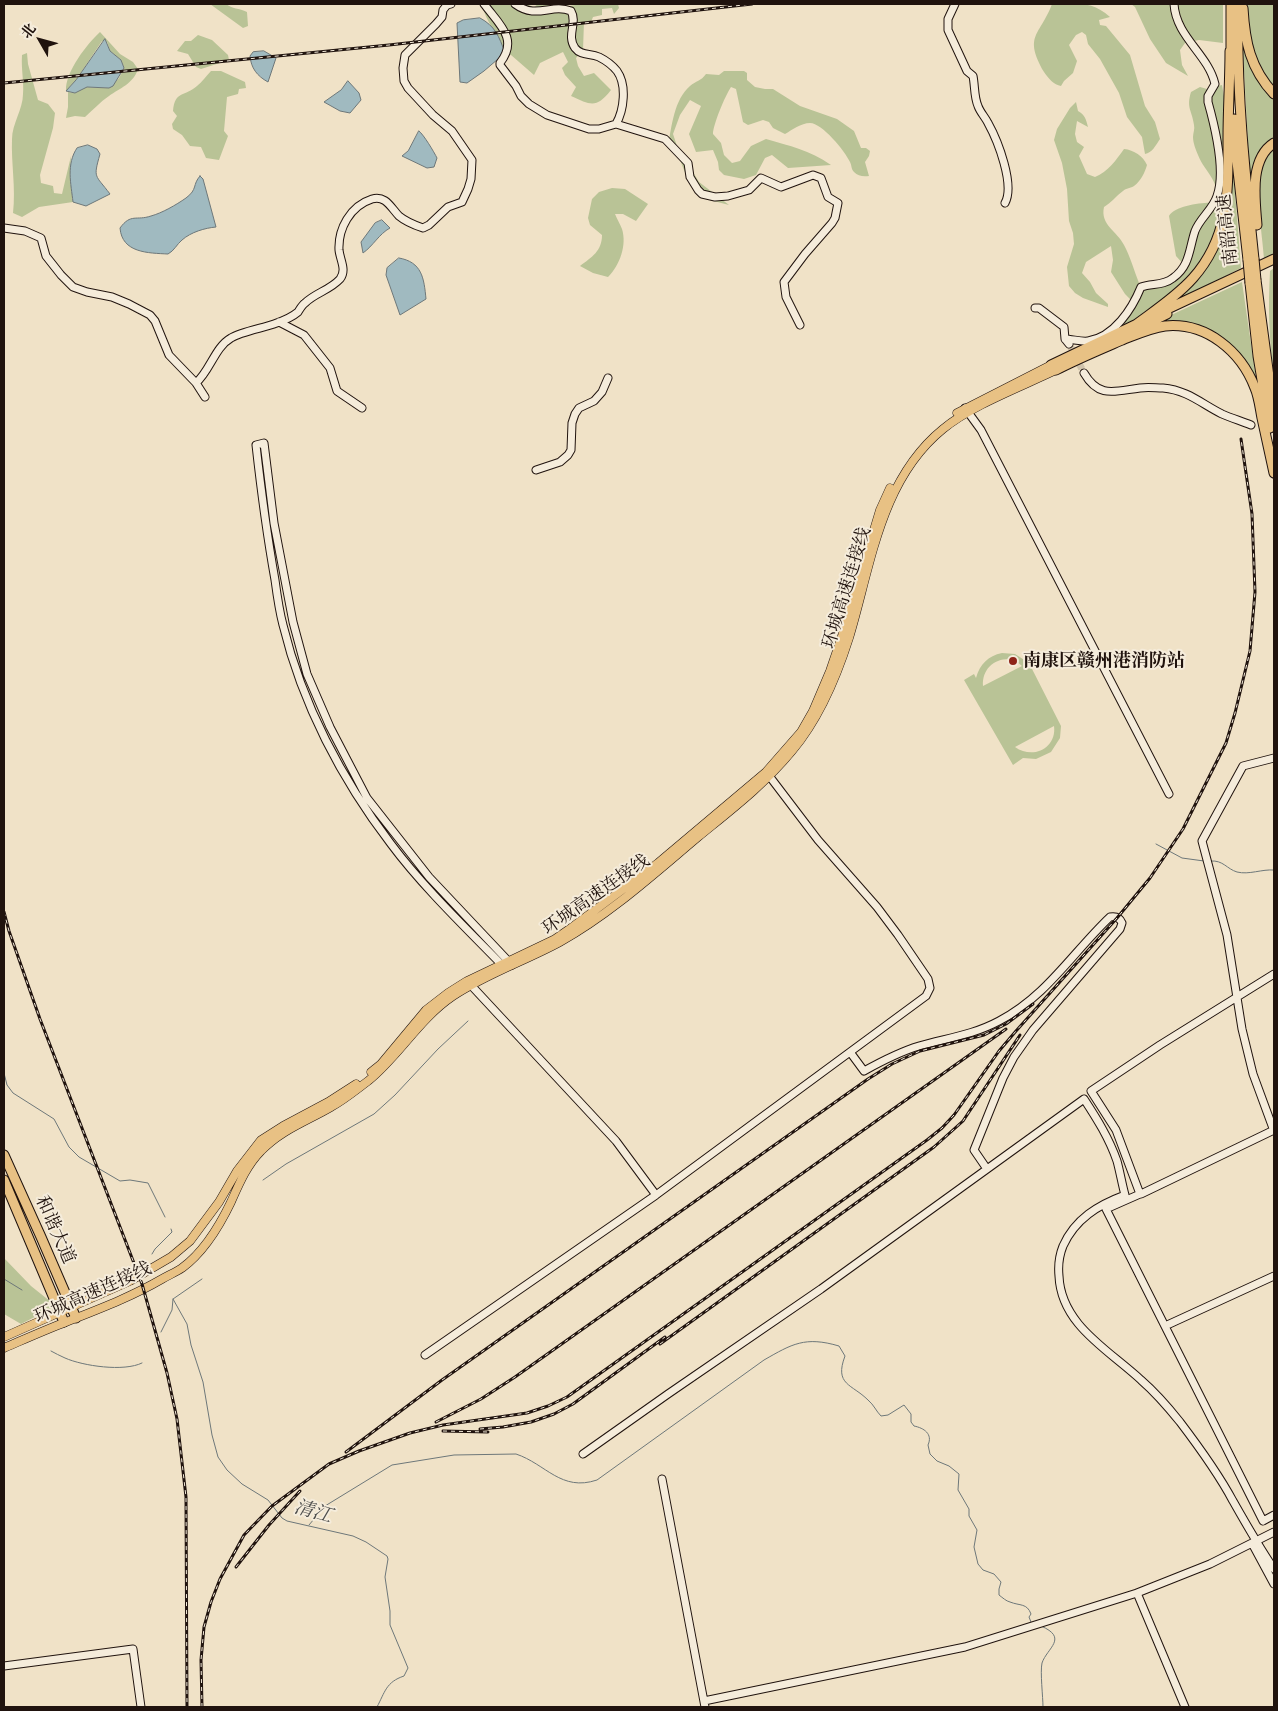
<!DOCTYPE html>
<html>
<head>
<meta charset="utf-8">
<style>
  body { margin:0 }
  #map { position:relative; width:1278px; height:1711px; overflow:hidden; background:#f0e2c7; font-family:"EB Garamond","Noto Serif SC",serif }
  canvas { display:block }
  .frame { position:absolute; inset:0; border:5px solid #20130e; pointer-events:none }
  .north { position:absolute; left:15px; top:15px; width:50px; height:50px; -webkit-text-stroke:4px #f5ecdb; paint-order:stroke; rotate:308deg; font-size:14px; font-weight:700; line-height:20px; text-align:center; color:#20130e }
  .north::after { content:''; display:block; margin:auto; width:18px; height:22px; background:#20130e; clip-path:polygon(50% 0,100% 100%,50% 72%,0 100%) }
</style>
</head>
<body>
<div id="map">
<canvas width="1278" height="1711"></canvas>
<div class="frame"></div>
<div class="north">北</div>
</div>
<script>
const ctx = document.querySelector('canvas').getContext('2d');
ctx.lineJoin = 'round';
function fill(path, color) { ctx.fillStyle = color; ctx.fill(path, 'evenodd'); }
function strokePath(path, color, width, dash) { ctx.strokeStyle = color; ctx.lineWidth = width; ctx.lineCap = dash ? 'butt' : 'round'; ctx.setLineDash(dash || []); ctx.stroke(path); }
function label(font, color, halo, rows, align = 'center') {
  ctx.font = font + ' "EB Garamond","Noto Serif SC",serif'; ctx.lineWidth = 4; ctx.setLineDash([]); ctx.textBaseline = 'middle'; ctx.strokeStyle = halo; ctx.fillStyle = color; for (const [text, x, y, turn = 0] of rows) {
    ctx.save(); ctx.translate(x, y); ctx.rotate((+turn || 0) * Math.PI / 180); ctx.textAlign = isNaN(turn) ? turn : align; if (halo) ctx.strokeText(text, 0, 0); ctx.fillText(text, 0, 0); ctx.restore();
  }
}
fill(new Path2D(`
  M210,4H226C232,9 239,8 247,12L248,26L243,28Z
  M482,4H526L534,7L538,4H562L569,6L581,4H618L619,8L614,14L612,8L602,9V15L593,17L591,22H584L583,50L576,58L578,66L584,76L594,73L611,90C596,109 591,105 571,96L576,87L565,75L562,68L568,62L563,52L540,63L534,75L511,55L505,53C499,36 485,21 482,4Z
  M1052,4C1075,4 1091,0 1110,17L1099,20L1100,25L1106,26L1130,55L1145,106L1155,122L1160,139C1156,145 1152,153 1145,154L1142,137L1127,117L1119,93L1100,59L1088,44L1086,35L1082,32L1076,35L1069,45L1077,61L1073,73L1064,81L1061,86C1054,85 1048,78 1044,72C1023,35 1040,36 1052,4Z
  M1131,4H1223V43L1199,40L1185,43L1180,50L1182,65L1188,76L1166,63L1150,39L1135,7Z
  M1248,4H1274V89C1253,67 1247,33 1248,4Z
  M100,32L120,54L133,62L138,69C133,84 120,88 109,96C100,102 93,110 85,117L75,116L66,118L68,107V92L75,93L86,87L109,88L119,78L124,68L121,60L110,51L107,42L102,41L76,80L66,91C65,72 87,44 100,32Z
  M198,35L212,40L228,55L229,60L201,69L196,67L188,54L177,51L185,41H191Z
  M1242,35L1266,89L1274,99V138L1265,146L1251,197Z
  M27,53L28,64L38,100L48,104L55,113L53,128L40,175L41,183L53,186L54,193L62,194L71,156L70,178L73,202L39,207L22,217L13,213C16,188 11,163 12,139C12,124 23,109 23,94C24,81 21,69 22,55Z
  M211,71H221L245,82L246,88L239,89L238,94L227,97L224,131L228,136L219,160L206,158L201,147L190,146L182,135L173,129L172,124L177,116L173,111C175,90 185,97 197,86C202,82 206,76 211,71Z
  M724,71H744L747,73V80L755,87L765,89H773L800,106L837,119L854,131L861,148H866L870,151L869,156L865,162L869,176C863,177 858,176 854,172C851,169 852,166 850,162C845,151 822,123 810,123C801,123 792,130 785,134L773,128L769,122L763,120L748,125L743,122L736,89L731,87C725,96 713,125 713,134L721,143L724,155L732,163L740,161L751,146L766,139C790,146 809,150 831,165L788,168L772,155L765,158L756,175L744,179L724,175L719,170L718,162L713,150L696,152L689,134L701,106L690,100L680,115L673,134L678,149L689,161L693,172L699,182L729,205L702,198L688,180L680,160L668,146C672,125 674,100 690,86C696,81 701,81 706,74L719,75Z
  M1222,85L1224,96L1222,195L1221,208L1213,238L1204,258L1189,279L1119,331L1114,327L1141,287L1167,283L1185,266L1176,256L1169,216C1175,206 1202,202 1214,203C1223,183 1205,173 1198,155C1196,150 1193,143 1193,137C1193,133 1195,129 1194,125C1192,110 1186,108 1191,92L1200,87L1207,89Z
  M1076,102L1078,111C1085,115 1086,119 1088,127L1077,121L1075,134L1077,142L1084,147L1079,156L1087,174L1095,177C1108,172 1116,160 1124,149C1134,150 1143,156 1147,165C1145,172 1141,181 1134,186C1131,188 1126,188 1123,191C1116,196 1111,203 1104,207C1100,225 1117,231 1124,245C1130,256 1134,270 1139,283L1132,301L1125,294L1111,272L1113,260L1111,246L1086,262L1082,273L1090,282L1096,293L1108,304V307L1083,298L1075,293L1069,286L1067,267L1074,244L1073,233L1069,221L1067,189L1062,163L1054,140L1057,129L1070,108Z
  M1274,148V253L1264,259C1262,230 1255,197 1262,168C1264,161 1270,154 1274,148Z
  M1232,154L1241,268L1165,307C1172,302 1180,297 1186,291C1193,285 1198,277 1203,270C1232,231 1230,200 1232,154Z
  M612,188L625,189L648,204L636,221L623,214H615C617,219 620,224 622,229C627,245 620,265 608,277L593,273L580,266C592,257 602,251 602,235L590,225L588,218L592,199L599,192Z
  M1274,268V376C1269,338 1268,309 1270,271Z
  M1242,282L1257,385L1232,346L1215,333L1195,325L1141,329Z
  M1002,653L1015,654L1029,663L1061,726L1060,738L1051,752L1036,759L1023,758L1013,765L964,680L974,674L976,678C980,664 988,656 1002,653ZM1009,659L1016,661L1022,666L983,686C982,670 993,659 1009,659ZM1054,726C1057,748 1033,760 1015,747Z
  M4,1258L31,1286L56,1306L21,1324L4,1314Z`), '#b9c396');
const water = new Path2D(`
  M480,18C495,26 499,36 505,53L484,71L467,83L460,82L457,23L463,20Z
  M105,39L110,51L121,60L124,68L113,86L109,88L87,87L75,93L66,91L76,80Z
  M264,51L276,58L268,82C257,76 251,68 250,56L253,52Z
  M348,81L359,93L361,100L350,113L340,111L324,102L341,90Z
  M419,131C424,135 434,152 437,158L434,167L427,168L402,156L408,151Z
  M88,145L97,149L100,154C93,179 95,174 110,194L86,206L73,202C71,184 66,164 77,148Z
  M200,176L203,179L216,227C205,228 191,232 182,240C177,244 174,251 168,254C148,253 122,253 120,228C131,213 136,221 151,216C162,213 176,205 186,198C198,189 192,185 200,176Z
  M382,220L390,228C379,234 373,246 363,253L361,242L375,223Z
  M399,258C422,262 424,278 426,299L400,315L386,275L387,268Z`);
fill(water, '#a0bac0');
strokePath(water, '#6d7779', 1);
strokePath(new Path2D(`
  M1156,844L1182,858L1204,861
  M1211,861C1223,860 1227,869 1237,872C1249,875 1262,869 1274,870
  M4,1073L7,1085L13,1093L54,1119L69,1147L79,1157L120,1181L130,1180L148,1183L165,1217
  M263,1180L286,1164L374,1114L395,1095L438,1049L468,1021
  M152,1254L155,1249L172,1232L171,1229
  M4,1279L22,1290
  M173,1299L187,1324L191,1345L203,1382L212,1435L218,1457L227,1470L242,1484L268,1500L282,1518L287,1521L353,1536L366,1542L387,1556L388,1559L385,1577L390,1611V1625L408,1668L404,1676C386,1682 385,1692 377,1707
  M161,1332L172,1310L173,1299L202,1279
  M51,1351C55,1353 60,1356 65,1358C83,1366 124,1372 142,1363
  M309,1525L325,1506L392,1465L454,1455L516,1454C546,1464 561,1492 597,1480L764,1360C792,1344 805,1336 839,1346L845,1356C834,1385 852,1384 868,1400C874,1405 876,1411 881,1416L888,1415L904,1405L911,1414V1422L914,1426C924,1428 933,1434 928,1445L930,1454L937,1461L949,1466L959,1474L958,1490L969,1509V1516L977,1530L974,1547L978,1564L983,1570L994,1574L1001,1582L999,1589V1595C1003,1598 1006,1601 1010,1602C1020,1606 1027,1603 1031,1614L1029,1617L1031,1622
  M1041,1626C1069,1638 1047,1648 1042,1663C1040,1672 1043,1697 1043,1707`), '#6d7779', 1);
strokePath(new Path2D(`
  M1069,344L1084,373`), '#d1c3ab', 7, [7, 3.5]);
const secondary = new Path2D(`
  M484,4C499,24 519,39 500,63V65L516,86L521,96L529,104L547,115L589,129H599L616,124C624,110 627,85 617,71C613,66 605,60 599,57C590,53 581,56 575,48C566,35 578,23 571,11C551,3 537,20 515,4
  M955,4L948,19V30L967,71L973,76C975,86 974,97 978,106C980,112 985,117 988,123C998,141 1015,185 1005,203
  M616,124L665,139L688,163L690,177L698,190L702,194L715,197L728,196L749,190L761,178L781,187L813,175L821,178L828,197L838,203L835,218L832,223L805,254L784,282L786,297L800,325
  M4,228L25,231L41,238L46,256L61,275L73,287L87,292L112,297L129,304L150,315L155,321L169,355L196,383L205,397
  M1035,308H1039L1064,327L1065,339L1069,344
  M279,322L304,335L330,368L337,391L362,408
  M1065,339C1072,339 1081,342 1088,341C1114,337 1132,309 1141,287C1152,283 1163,286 1173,278C1190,266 1189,249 1195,231C1200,218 1213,209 1217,196C1226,171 1215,127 1208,102V96L1215,84C1208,54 1176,37 1174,4
  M1084,373C1099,399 1115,391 1140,388C1148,387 1156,388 1163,388C1187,390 1202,404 1222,414C1231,418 1241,421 1251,425
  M196,383C210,371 215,347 231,338C240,332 263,328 274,324C283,321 291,318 298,312C300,309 302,305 305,303C315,293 330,290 340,279C347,270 340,260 339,250C338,229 350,206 372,199C386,195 391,208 399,216C405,221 414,225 423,228L429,225L448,207L462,202L468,189L471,179L472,160L452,131L433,115L408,88L404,81L403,68L405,55L436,24L442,17L443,10L447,5L451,4
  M965,408L981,430L1169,794
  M536,470L560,462L568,455L571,450L572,423L575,414L579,408L594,401L602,392L608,378
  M1274,758L1243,766L1202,841L1227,935L1242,1029L1253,1074L1274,1131
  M504,967C467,929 423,887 391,844C342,780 302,704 283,625C279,610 277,595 275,580C267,535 261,490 256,445L264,443L274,523L293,622L307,674L330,727L367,798L429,877L512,965
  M1274,974L1160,1045L1091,1091L1116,1130L1140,1194L1106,1209L1263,1521L1274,1515
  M468,982L616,1141L656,1195
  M850,1052L864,1071C882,1061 899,1052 919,1046C947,1038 973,1035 999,1021C1046,997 1073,952 1110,917C1116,916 1120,918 1122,923L1120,929L1033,1030L1014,1057L1003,1078L974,1150L987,1169
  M1141,1194L1274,1130
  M1165,1326L1274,1276
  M425,1355L656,1195L926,996L930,988L928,979L898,935L877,907L818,840L767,773
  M583,1454L668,1394L821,1289L1084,1099C1097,1119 1109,1138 1117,1161C1120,1172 1122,1184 1125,1195C1098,1205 1075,1219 1063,1246C1059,1256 1058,1266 1059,1276C1061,1325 1109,1350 1141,1380C1156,1393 1168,1407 1180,1422C1199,1447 1218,1473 1233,1501C1246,1524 1259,1547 1274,1569
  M662,1479L705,1707
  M1253,1545L1274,1584
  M1137,1593L1185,1707
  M4,1666L133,1649L141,1707
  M704,1701L965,1647L1137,1593L1210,1564L1274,1532`);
const primary = new Path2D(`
  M957,413L1051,365
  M371,1072L381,1064L426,1010L448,993L467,981L555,939L571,928L658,863L766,772L801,732L813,711L830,671L842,636L880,510L890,488
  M4,1337L130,1281L171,1257L190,1241L219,1202L237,1171L261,1140L283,1126L328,1102L356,1084
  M4,1348C25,1339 45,1330 66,1322C99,1309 131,1297 162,1279C169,1275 176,1272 182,1268C204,1252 219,1227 231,1202C239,1184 247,1165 261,1151C281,1130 307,1121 331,1107C344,1100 356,1090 368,1081C399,1056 419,1019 453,996C486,974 525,961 560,942C610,914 654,874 698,837C731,810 764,785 792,751C819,719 836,679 849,638C871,566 880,480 943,429C972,405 1021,387 1056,370`);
const highway = new Path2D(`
  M1238,4C1236,89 1245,174 1254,259
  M1243,8C1245,42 1250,68 1274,94
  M1231,56V4
  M1234,119L1236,153L1248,260
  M1257,225C1255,199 1249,159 1274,143
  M1256,280L1274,414
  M1250,283L1258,356L1270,428
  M1159,313L1274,259
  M1134,326C1154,311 1176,297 1193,278C1230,236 1228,191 1228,138C1228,109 1230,80 1230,51
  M1136,329L1167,314
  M1051,365L1139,323
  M1056,370C1077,359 1099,350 1122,340C1135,335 1150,328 1165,326C1206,322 1241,351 1255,388C1259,397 1260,408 1262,418C1266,436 1270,455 1274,473
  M4,1155L41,1237L76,1318
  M4,1180L64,1322`);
strokePath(secondary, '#20130e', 9);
strokePath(primary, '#20130e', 9);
strokePath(highway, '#20130e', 11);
strokePath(secondary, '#f5ecdb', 7);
strokePath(primary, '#e8c184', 8);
strokePath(highway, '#e8c184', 9);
const rail = new Path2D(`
  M4,83L389,45L752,4
  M4,912L9,931L40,1019L142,1284L167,1373L177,1419L186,1497L187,1707
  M660,1344L934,1147L963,1121L1020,1035
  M436,1422L481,1399L515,1377L1006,1029
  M480,1429L503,1427L531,1422L554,1414L573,1404L665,1337
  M443,1431L488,1432
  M346,1452L442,1380L868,1079L892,1064L920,1051L984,1035L1006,1024L1033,1004
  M236,1567L269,1525L300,1491
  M202,1707L201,1660L204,1627L211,1602L220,1579L244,1535L272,1506L329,1464L359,1451L410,1433L443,1425L527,1413L548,1406L567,1397L927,1140L942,1128L954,1115L999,1051L1016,1031L1117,918L1150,878L1183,829L1226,743L1235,713L1250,651L1255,592L1252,514L1241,439`);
strokePath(rail, '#20130e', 3);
strokePath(rail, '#f5ecdb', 1, [4]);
const highwayBridge = new Path2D(`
  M1254,259L1256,280
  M1248,260L1250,283`);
strokePath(highwayBridge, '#20130e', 11, []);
strokePath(highwayBridge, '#e8c184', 9);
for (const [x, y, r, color] of [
  [1013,661,5,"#8f2418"]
]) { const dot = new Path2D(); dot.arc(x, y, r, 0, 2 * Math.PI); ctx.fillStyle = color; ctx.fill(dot); strokePath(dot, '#f5ecdb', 2); }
label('18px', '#20130e', '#f5ecdb', [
  ["南韶高速",1228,230,-96],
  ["环城高速连接线",847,588,-73],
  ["环城高速连接线",596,895,-35],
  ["和谐大道",55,1230,66],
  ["环城高速连接线",93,1293,-24]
]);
label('bold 18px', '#20130e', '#f5ecdb', [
  ["南康区赣州港消防站",1023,661]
], 'left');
label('italic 19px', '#4d4d4c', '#f5ecdb', [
  ["清江",313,1512,16]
]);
</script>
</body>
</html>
